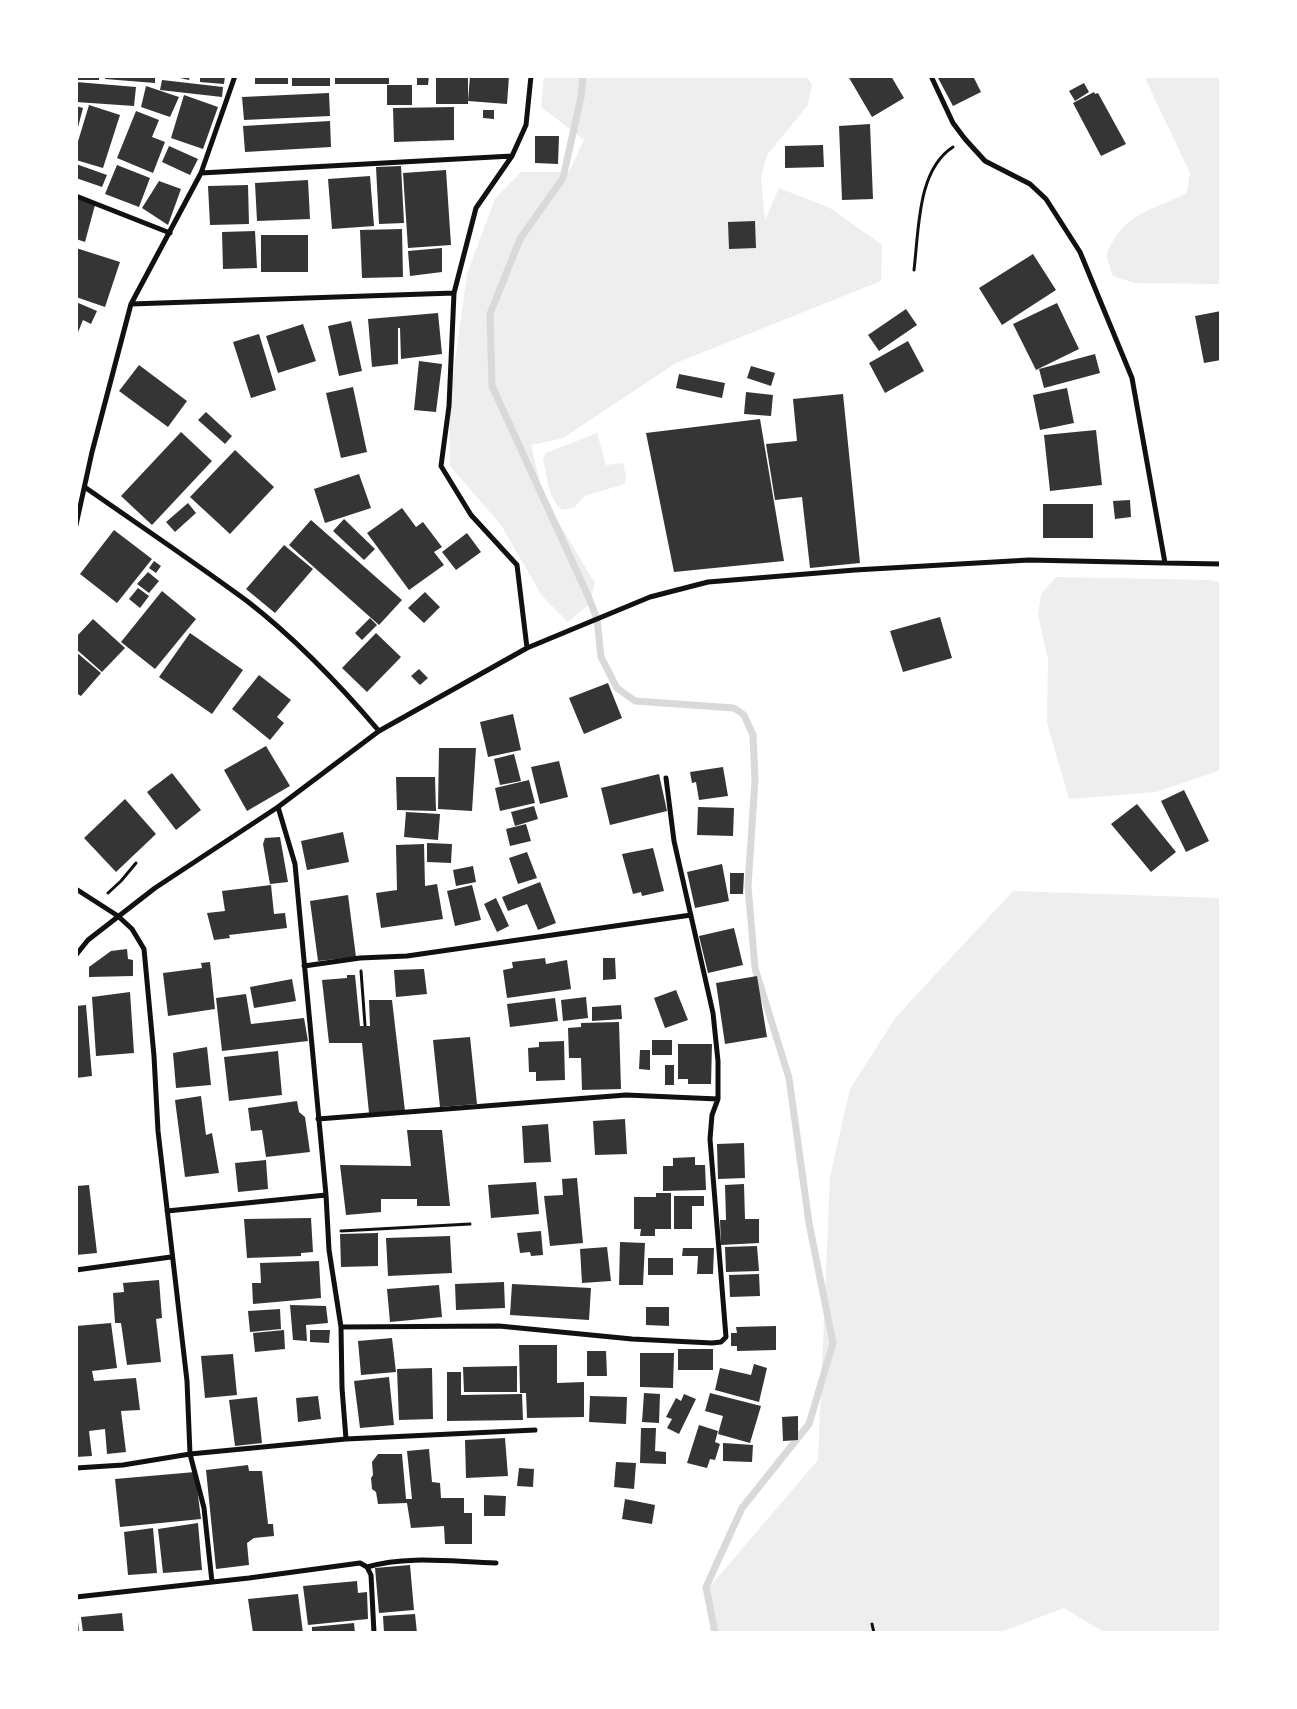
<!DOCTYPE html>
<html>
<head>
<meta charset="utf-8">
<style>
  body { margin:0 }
  #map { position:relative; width:1297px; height:1709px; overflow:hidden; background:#fff; font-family:Georgia,serif }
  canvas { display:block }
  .frame { position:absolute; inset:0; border:78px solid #fff; pointer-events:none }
</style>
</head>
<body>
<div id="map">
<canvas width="1297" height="1709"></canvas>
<div class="frame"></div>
</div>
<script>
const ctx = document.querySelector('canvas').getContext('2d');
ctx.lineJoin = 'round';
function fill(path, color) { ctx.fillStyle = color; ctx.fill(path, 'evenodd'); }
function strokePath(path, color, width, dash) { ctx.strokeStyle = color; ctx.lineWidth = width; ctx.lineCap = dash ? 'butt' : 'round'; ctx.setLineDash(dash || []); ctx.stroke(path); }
fill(new Path2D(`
  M544,76H806L812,84L808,105L767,155L761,177L765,220L779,188L830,208L882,245L881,281L676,363L563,438L531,445L544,499L595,583L589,604L568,622L542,596L501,525L450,466L449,406L467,274L495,199L521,172H569L584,140L541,107Z
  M1144,76H1221V284L1135,283L1113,276L1106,256C1124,211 1148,213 1187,193L1190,173Z
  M597,433L606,465L623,463L626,477L625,484L584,496L575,507L563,510C548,501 547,474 543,459L546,453Z
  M1056,577L1211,580L1221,582V770L1156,792L1069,799L1047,723L1048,659L1038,616L1041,594Z
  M1013,891L1221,898V1633H1105L1064,1608L998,1633H711L707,1590L818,1460L830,1176L850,1089L896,1017Z`), '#eee');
strokePath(new Path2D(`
  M583,76L581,97L563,178L520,239L490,314L492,386L589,598L597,619L601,657L617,688L635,701L734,708L744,715L753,735L755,780L748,886L755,968L789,1078L809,1223L833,1343L809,1424L742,1508L706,1587L715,1633`), '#d9d9d9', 7);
fill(new Path2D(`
  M76,76H99V80H76Z
  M105,76H155V83L105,79Z
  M171,76H190L189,80Z
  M200,76H225L224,84L200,82Z
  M255,76H288V84H255Z
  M292,76H330V86H292Z
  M335,76H389V84H335Z
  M417,76H429L428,85H417Z
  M436,76H468V104H436Z
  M470,76H509L507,104L468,101Z
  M848,76H891L904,98L872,117Z
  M937,76H973L981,92L953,106Z
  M162,80L223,87L222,97L160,90Z
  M76,82L136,87L134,106L76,102Z
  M1084,83L1089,92L1075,101L1069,91Z
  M387,85H412V105H387Z
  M146,86L179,97L170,117L141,107Z
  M1094,92L1095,94L1098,93L1126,144L1101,156L1073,103Z
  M329,93L330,116L244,120L242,97Z
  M184,95L218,107L203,149L171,138Z
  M89,105L120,115L103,168L76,160V148Z
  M76,106L83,108L77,131H76Z
  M454,107V140L394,142L393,108Z
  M483,110H494V119L483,118Z
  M136,111L159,120L152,137L165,142L153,173L117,158Z
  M330,121L331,147L245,152L243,126Z
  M870,124L873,199L842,200L839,126Z
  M535,136H559L558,164L535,163Z
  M823,145L824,167L785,168V146Z
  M169,146L198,159L190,175L162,162Z
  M76,164L107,175L102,187L76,178Z
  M117,165L150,178L139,207L105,194Z
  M401,166L404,223L379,224L376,167Z
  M446,170L451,245L408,248L403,173Z
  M370,176L374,226L332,229L328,179Z
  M308,180L310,219L257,221L255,183Z
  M159,181L181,189L168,225L142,208Z
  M248,185L249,224L210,225L208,186Z
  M77,198L95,205L85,242L76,239Z
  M755,221L756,248L729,249L728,222Z
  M402,229L403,277L362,278L360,230Z
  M255,231L257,268L223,269L222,232Z
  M261,235H308V272H261Z
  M76,248L120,262L105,307L76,297Z
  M442,248V272L410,276L408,251Z
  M1033,254L1056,290L1002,325L979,288Z
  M76,302L97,311L91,324L83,320L76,337Z
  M1057,303L1079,349L1036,370L1013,324Z
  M906,309L917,325L879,351L868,335Z
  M1221,311V360L1204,363L1195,316Z
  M438,313L442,354L401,359L400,328H398V364L372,367L368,319Z
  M351,321L362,371L339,376L328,326Z
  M303,324L316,361L278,373L266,336Z
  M259,334L276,390L251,398L233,342Z
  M908,341L924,371L885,393L869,363Z
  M1095,354L1100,373L1044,388L1039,369Z
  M419,361L442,364L436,412L414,410Z
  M139,365L187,401L168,427L119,391Z
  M751,366L775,373L771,386L747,378Z
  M679,374L725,383L722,398L676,388Z
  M353,387L367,452L341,458L326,393Z
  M1067,388L1074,423L1040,430L1033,395Z
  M746,392L773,395L771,416L744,414Z
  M843,394L860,563L810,568L802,497L775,500L766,444L797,441L793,399Z
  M206,412L232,436L225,444L198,420Z
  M760,419L784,561L674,572L646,433Z
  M1096,430L1102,485L1050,491L1044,435Z
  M181,432L212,461L152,525L121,496Z
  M235,450L274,487L230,534L190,497Z
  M359,474L371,508L325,523L314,489Z
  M1130,500L1131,517L1115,519L1113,501Z
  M188,503L196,513L175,532L166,522Z
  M1043,504H1093V538H1043Z
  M402,508L416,527L423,522L442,547L434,552L444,565L409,590L367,533Z
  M344,519L375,549L364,560L333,531Z
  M311,520L402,600L379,625L289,545Z
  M114,530L152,559L117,603L80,574Z
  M467,533L481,552L456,570L442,552Z
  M284,545L313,569L275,613L246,589Z
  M154,561L161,566L156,573L149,568Z
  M148,572L159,581L149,593L137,584Z
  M138,588L149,596L140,608L129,599Z
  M162,591L196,619L155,669L121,642Z
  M425,592L440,607L424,623L408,608Z
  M940,617L952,658L903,672L890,631Z
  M370,618L377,625L362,640L355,633Z
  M93,619L125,648L102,672L76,649V637Z
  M190,633L243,670L212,714L159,677Z
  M376,633L401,657L367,692L342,668Z
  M76,652L101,673L81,696L76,693Z
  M419,669L428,678L420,685L411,676Z
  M259,675L291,700L277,717L284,723L270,740L232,709Z
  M608,683L622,718L584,734L569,698Z
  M513,714L521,750L488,757L480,722Z
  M266,746L290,786L247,811L224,770Z
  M439,748H476L472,811L438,809Z
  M514,754L521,781L500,785L494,759Z
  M559,761L568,797L540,804L531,767Z
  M723,767L728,796L699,800L696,782L692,783L690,772Z
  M172,773L201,810L176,830L147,792Z
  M659,774L667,811L610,825L601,788Z
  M396,777H435L436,811L397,810Z
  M529,780L535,803L500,811L495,788Z
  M1184,790L1209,841L1186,852L1161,801Z
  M125,799L156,834L116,872L84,838Z
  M1137,804L1176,852L1151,872L1111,824Z
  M534,806L538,819L515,826L511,812Z
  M698,807L734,808L733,836L697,835Z
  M406,812L440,814L438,840L404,837Z
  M526,824L531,841L510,846L506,829Z
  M343,832L349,862L307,870L301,841Z
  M280,837L288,882L270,884L263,844L265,838Z
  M427,843L452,844L451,863L427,862Z
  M424,844L425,886L437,884L443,919L381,928L376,893L397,890L396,845Z
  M653,848L664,891L642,896L641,892L633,894L622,854Z
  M527,852L537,878L518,884L509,858Z
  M722,864L729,901L695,908L687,872Z
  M473,866L476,882L456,886L453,870Z
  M730,873H744L743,894H730Z
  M540,882L556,923L538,930L527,904L508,911L502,897Z
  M271,885L274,914L285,913L287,928L229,935L230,938L214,940L207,913L225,911L222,891Z
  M472,885L481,920L455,926L447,891Z
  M348,895L356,957L318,961L310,901Z
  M496,898L509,926L497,932L484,904Z
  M734,928L743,965L708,973L699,936Z
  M127,949L128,959L133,960V976L89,977V967L111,951Z
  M545,958L546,964L567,960L571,989L507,998L503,970L513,968L512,962Z
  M603,958H615L616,979L603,980Z
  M210,962L215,1009L168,1016L163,973L202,968L201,963Z
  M424,969L427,994L396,997L394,970Z
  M347,975H355L360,1026H370L369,1000H392L405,1111L369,1113L362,1043H329L322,980L347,978Z
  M757,976L767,1037L725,1044L716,983Z
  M292,979L296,1001L254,1008L250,987Z
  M676,990L688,1020L665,1028L654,998Z
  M130,992L134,1053L96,1056L92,997Z
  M246,994L251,1024L304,1018L308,1041L222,1051L216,998Z
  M586,997L588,1018L563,1021L561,1000Z
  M555,998L558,1021L510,1027L507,1004Z
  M86,1005L92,1076L76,1078V1006Z
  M621,1005L622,1019L592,1021V1007Z
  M619,1022L621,1089L582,1090L581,1058H569L568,1028L581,1027V1023Z
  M470,1037L477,1104L440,1107L433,1040Z
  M652,1040H672V1055H652Z
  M564,1041L565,1080L536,1081V1072H529L528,1048L539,1047V1042Z
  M678,1044H712L711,1084H688V1079H678Z
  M207,1047L211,1085L176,1088L173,1053Z
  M640,1050H650V1070L639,1069Z
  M278,1051L282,1095L229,1101L224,1057Z
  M665,1065H674V1085H665Z
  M201,1096L206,1135L212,1133L219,1173L185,1177L175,1100Z
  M297,1101L299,1112L305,1117L310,1152L266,1157L262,1130L251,1131L248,1108Z
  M625,1119L627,1154L595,1155L593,1121Z
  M548,1124L551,1162L524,1163L522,1126Z
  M407,1130H442L450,1206H417V1199H381V1212L346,1215L340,1165L411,1166Z
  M744,1143L745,1178L718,1179L717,1144Z
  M695,1157V1165H705L706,1190L663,1191V1166H673V1158Z
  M266,1160L268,1189L238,1192L235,1163Z
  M577,1178L583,1243L550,1246L544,1196L563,1195L562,1179Z
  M536,1182L539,1214L491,1218L488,1185Z
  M744,1184L745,1219H759V1243L721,1245L720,1220H726L725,1185Z
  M89,1185L97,1253L76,1255V1186Z
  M656,1193H671V1229H655V1236H640L641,1229H634V1197H656Z
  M674,1196H704V1206H692V1229H674Z
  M311,1218L313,1252L301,1253V1256L247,1258L244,1219Z
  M541,1231L543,1255L531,1256L530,1252L520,1253L517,1233Z
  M378,1233V1266L341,1267L340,1234Z
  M450,1236L452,1273L388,1276L386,1238Z
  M620,1242L645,1243L643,1285H619Z
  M757,1246L759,1271L726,1272L725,1247Z
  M607,1247L611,1281L582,1283L580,1249Z
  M683,1248H714L713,1274H697L698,1256H682Z
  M648,1258H673V1275H648Z
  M319,1261L321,1298L253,1304L252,1283H261L260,1263Z
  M759,1274L760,1296L730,1297L729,1275Z
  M159,1280L162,1318L156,1319L161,1362L127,1365L121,1323H115L113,1293L124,1292L123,1283Z
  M504,1282L505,1308L456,1310L455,1284Z
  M512,1284L591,1288L589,1320L510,1315Z
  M439,1285L442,1317L390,1322L387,1289Z
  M290,1305L326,1306L328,1323L306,1325L307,1341L293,1340Z
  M646,1307H669V1326L646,1325Z
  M280,1309L281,1329L250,1332L248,1311Z
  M111,1323L117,1368L92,1371L94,1381L136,1378L140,1410L121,1411L126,1452L107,1454L105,1429L89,1431L92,1456L76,1457V1326Z
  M776,1326V1350L737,1351V1346H731V1333H737L736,1327Z
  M284,1330L285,1349L255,1352L253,1333Z
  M310,1330H330L329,1343L310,1342Z
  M392,1338L396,1372L361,1375L358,1341Z
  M519,1345H557V1383L584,1382V1417L527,1418L526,1393H520Z
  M678,1349H713V1370H678Z
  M587,1351H606L607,1376H587Z
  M640,1353H674L673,1388L640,1387Z
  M233,1354L237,1395L205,1398L201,1356Z
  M754,1364L767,1368L759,1402L715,1390L720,1368L751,1375Z
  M517,1366V1392H464L463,1367Z
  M432,1368L433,1419L399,1420L397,1369Z
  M447,1372H461V1395L522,1394L523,1420L447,1421Z
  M389,1377L394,1425L360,1428L354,1381Z
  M644,1393L660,1394L659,1423L642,1422Z
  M710,1393L761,1406L750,1443L718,1434L723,1416L705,1411Z
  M684,1394L696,1399L679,1434L667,1428L672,1419L666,1417L676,1398L681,1401Z
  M318,1396L321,1419L298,1422L296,1398Z
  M590,1396L627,1397L626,1424L589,1422Z
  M257,1397L262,1443L235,1446L229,1400Z
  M798,1416V1440L783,1441L782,1417Z
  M699,1425L718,1431L715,1442L720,1444L715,1460L710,1459L707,1468L687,1463Z
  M641,1428H656L655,1451L666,1452V1464L640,1463Z
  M505,1438L508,1476L466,1478L465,1440Z
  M723,1443L753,1445L752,1462L723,1461Z
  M429,1449L432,1482L440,1483L441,1498H464V1513H472V1544H445L444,1526L411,1528L407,1503L378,1504L376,1492L372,1489L371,1478L373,1475L372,1462L378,1454H402L406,1499H412L407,1451Z
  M616,1462L636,1463L634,1489L614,1487Z
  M248,1465L249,1471H262L268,1524H273L274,1536L254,1538L247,1543L249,1565L216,1569L206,1470Z
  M519,1468L534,1469L533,1487L517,1486Z
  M195,1472L201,1519L120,1527L115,1479Z
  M484,1495L506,1496L505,1516H484Z
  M625,1499L655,1505L652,1524L622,1519Z
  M198,1523L202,1570L163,1573L158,1529Z
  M153,1528L157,1573L128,1575L124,1532Z
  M410,1565L414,1610L379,1613L375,1568Z
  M357,1581L358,1593L367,1592L368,1619L308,1625L303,1586Z
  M298,1594L303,1633H253L248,1599Z
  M122,1613L124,1633H83L81,1617Z
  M415,1614L417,1633H384L383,1616Z
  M78,1621L79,1633H76V1622Z
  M354,1623L355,1633H312V1627Z`), '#353535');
strokePath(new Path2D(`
  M914,270C919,230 917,170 953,147
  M108,893L121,881L136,863
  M361,971L365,1025
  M341,1231L470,1224
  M872,1624L874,1633`), '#111', 3);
strokePath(new Path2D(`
  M931,76L953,123L965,139L985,161L1030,184L1046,199L1080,252L1132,378L1165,563L1221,564
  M201,173L512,156
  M76,196L170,233
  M131,304L454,293
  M86,488C139,525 194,562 247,601C296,639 339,684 379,731
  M76,525L92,452L131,304L201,173L235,76
  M527,648L650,597L708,582L855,570L1029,560L1165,563
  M278,807L295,864L326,1195L329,1250L341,1327L342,1388L346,1439
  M76,889L118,916L132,929L144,949L154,1056L158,1131L187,1381L190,1454L204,1508L212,1582
  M76,955L88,940L155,888L278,807L379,731L527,648L517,565L471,515L441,466L449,406L454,293L476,208L512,156L526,125L531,76
  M304,966L360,958L407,956L691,915
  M318,1119L626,1095L718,1099
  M167,1211L326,1195
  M76,1270L171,1257
  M341,1327L499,1326L632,1339L712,1343L721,1342L726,1337L710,1139L712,1115L718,1099V1061L713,1013L674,841L666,778
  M76,1468L123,1465L190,1454L346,1439L535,1430
  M367,1567C408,1555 453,1562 496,1563
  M367,1567L371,1575L374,1633
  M76,1597L249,1578L360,1563L367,1567`), '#111', 5);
</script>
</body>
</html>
